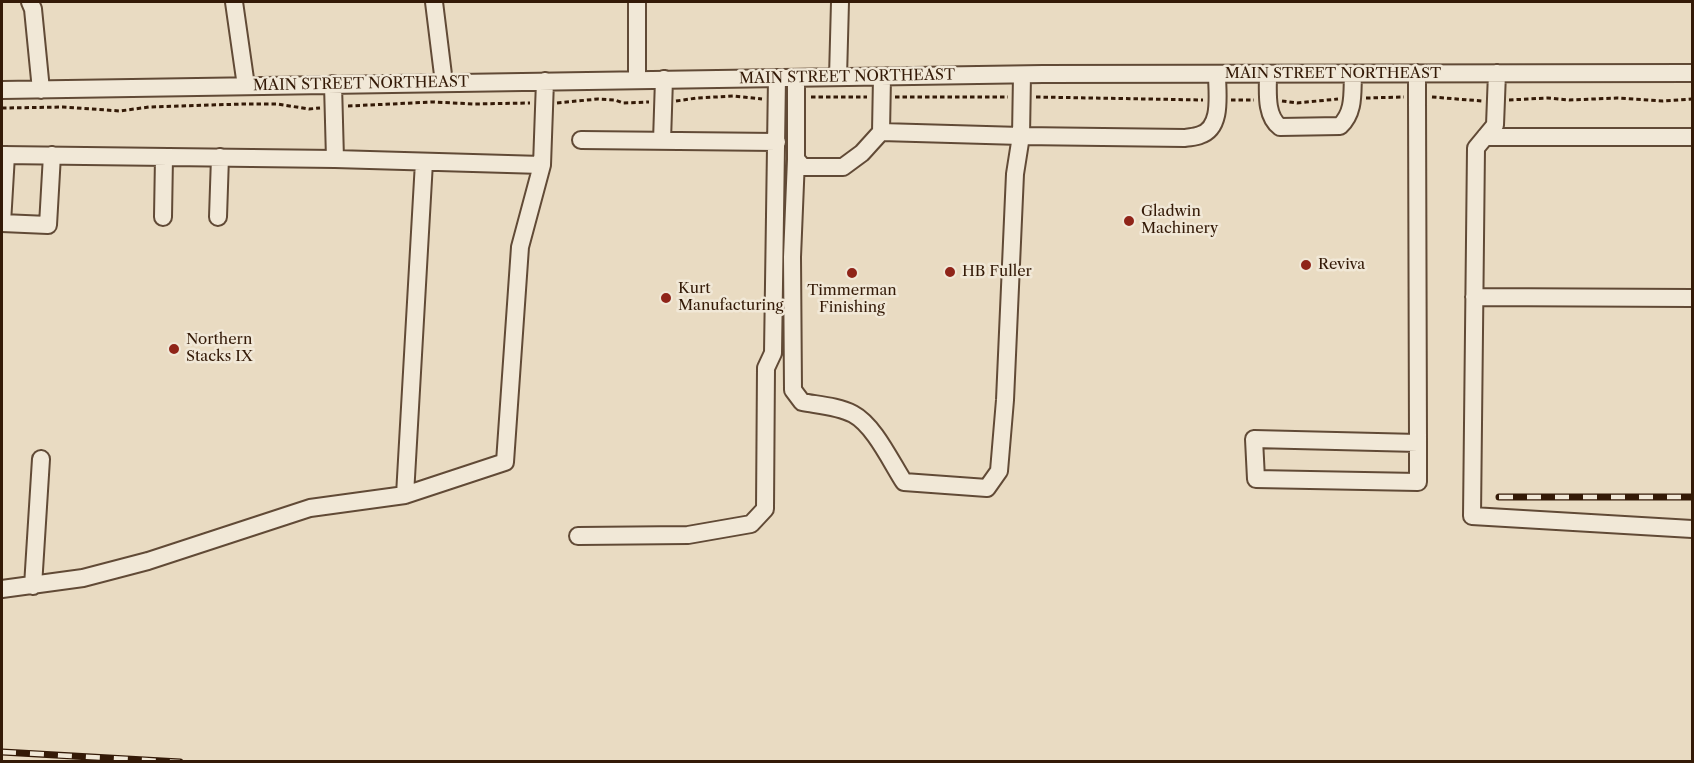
<!DOCTYPE html>
<html>
<head>
<meta charset="utf-8">
<style>
  body { margin:0 }
  #map { position:relative; width:1694px; height:763px; overflow:hidden; background:#e9dbc2; font-family:"Libre Caslon Text",serif }
  canvas { display:block }
  .frame { position:absolute; inset:0; border:3px solid #341a07; pointer-events:none }
</style>
</head>
<body>
<div id="map">
<canvas width="1694" height="763"></canvas>
<div class="frame"></div>
</div>
<script>
const ctx = document.querySelector('canvas').getContext('2d');
ctx.lineJoin = 'round';
function strokePath(path, color, width, dash) { ctx.strokeStyle = color; ctx.lineWidth = width; ctx.lineCap = dash ? 'butt' : 'round'; ctx.setLineDash(dash || []); ctx.stroke(path); }
function label(font, color, halo, rows, align = 'center') {
  ctx.font = font + ' "Libre Caslon Text",serif'; ctx.lineWidth = 5; ctx.setLineDash([]); ctx.textBaseline = 'middle'; ctx.strokeStyle = halo; ctx.fillStyle = color; for (const [text, x, y, turn = 0] of rows) {
    ctx.save(); ctx.translate(x, y); ctx.rotate((+turn || 0) * Math.PI / 180); ctx.textAlign = isNaN(turn) ? turn : align; if (halo) ctx.strokeText(text, 0, 0); ctx.fillText(text, 0, 0); ctx.restore();
  }
}
const minor = new Path2D(`
  M30,2L33,9L41,90
  M234,2L246,86
  M434,2L444,83
  M1417,73V97L1418,443V482L1256,479L1254,439L1418,443
  M1497,73L1495,125L1476,148L1472,516L1692,529
  M1268,74C1268,91 1265,116 1280,127L1340,126C1355,112 1352,92 1353,74
  M838,77L840,2
  M796,78V159L803,167H843L862,153L881,132L1021,136L1185,138C1190,137 1196,137 1200,135C1223,128 1217,93 1217,74
  M637,79V2
  M333,84L335,159L542,165
  M2,90L1043,74L1692,73
  M881,132L882,77
  M1485,137H1692
  M581,140L777,142
  M662,141L664,79
  M2,155L335,159
  M6,155L2,223L48,225L52,155
  M796,159L792,257L793,390L802,402C818,405 838,406 853,414C874,425 891,462 904,482L987,488L999,471L1005,400L1015,174L1021,136L1022,75
  M163,217L164,157
  M218,217L220,157
  M1474,297L1692,298
  M405,495L424,162
  M578,536L688,535L751,524L765,509L766,368L773,353L777,78
  M33,586L41,459
  M2,589L83,578L148,561L310,508L405,495L505,462L520,247L542,165L545,81`);
strokePath(minor, '#614a36', 20);
strokePath(new Path2D(`
  M811,97H867
  M895,97H1008
  M1036,97L1203,100
  M1432,97L1482,101
  M1366,98L1404,97
  M1231,100H1254
  M1509,100L1548,98L1569,100L1617,98L1663,101L1692,99
  M676,101L697,98L734,96L762,99
  M1282,101L1297,103L1338,99
  M557,103L598,99L615,100L623,103L649,102
  M348,106L433,102L473,104L530,103
  M2,108L63,107L120,111L149,107L243,104H277L309,109L320,108`), '#341a07', 3, [4.5, 3]);
strokePath(minor, '#f1e8d7', 16);
const rail = new Path2D(`
  M1499,497H1692
  M2,752L180,762`);
strokePath(rail, '#341a07', 7);
strokePath(rail, '#f1e8d7', 4.5, [14]);
for (const [x, y, r, color] of [
  [1129,221,6,"#8f2418"],
  [1306,265,6,"#8f2418"],
  [950,272,6,"#8f2418"],
  [852,273,6,"#8f2418"],
  [666,298,6,"#8f2418"],
  [174,349,6,"#8f2418"]
]) { const dot = new Path2D(); dot.arc(x, y, r, 0, 2 * Math.PI); ctx.fillStyle = color; ctx.fill(dot); strokePath(dot, '#f1e8d7', 2); }
label('15px', '#341a07', '#f1e8d7', [
  ["MAIN STREET NORTHEAST",1333,74],
  ["MAIN STREET NORTHEAST",847,77,-1],
  ["MAIN STREET NORTHEAST",361,84,-1]
]);
label('15px', '#341a07', '#f1e8d7', [
  ["Gladwin",1141,212],
  ["Machinery",1141,229],
  ["Reviva",1318,265],
  ["HB Fuller",962,272],
  ["Kurt",678,289],
  ["Manufacturing",678,306],
  ["Timmerman",852,291,"center"],
  ["Finishing",852,308,"center"],
  ["Northern",186,340],
  ["Stacks IX",186,357]
], 'left');
</script>
</body>
</html>
